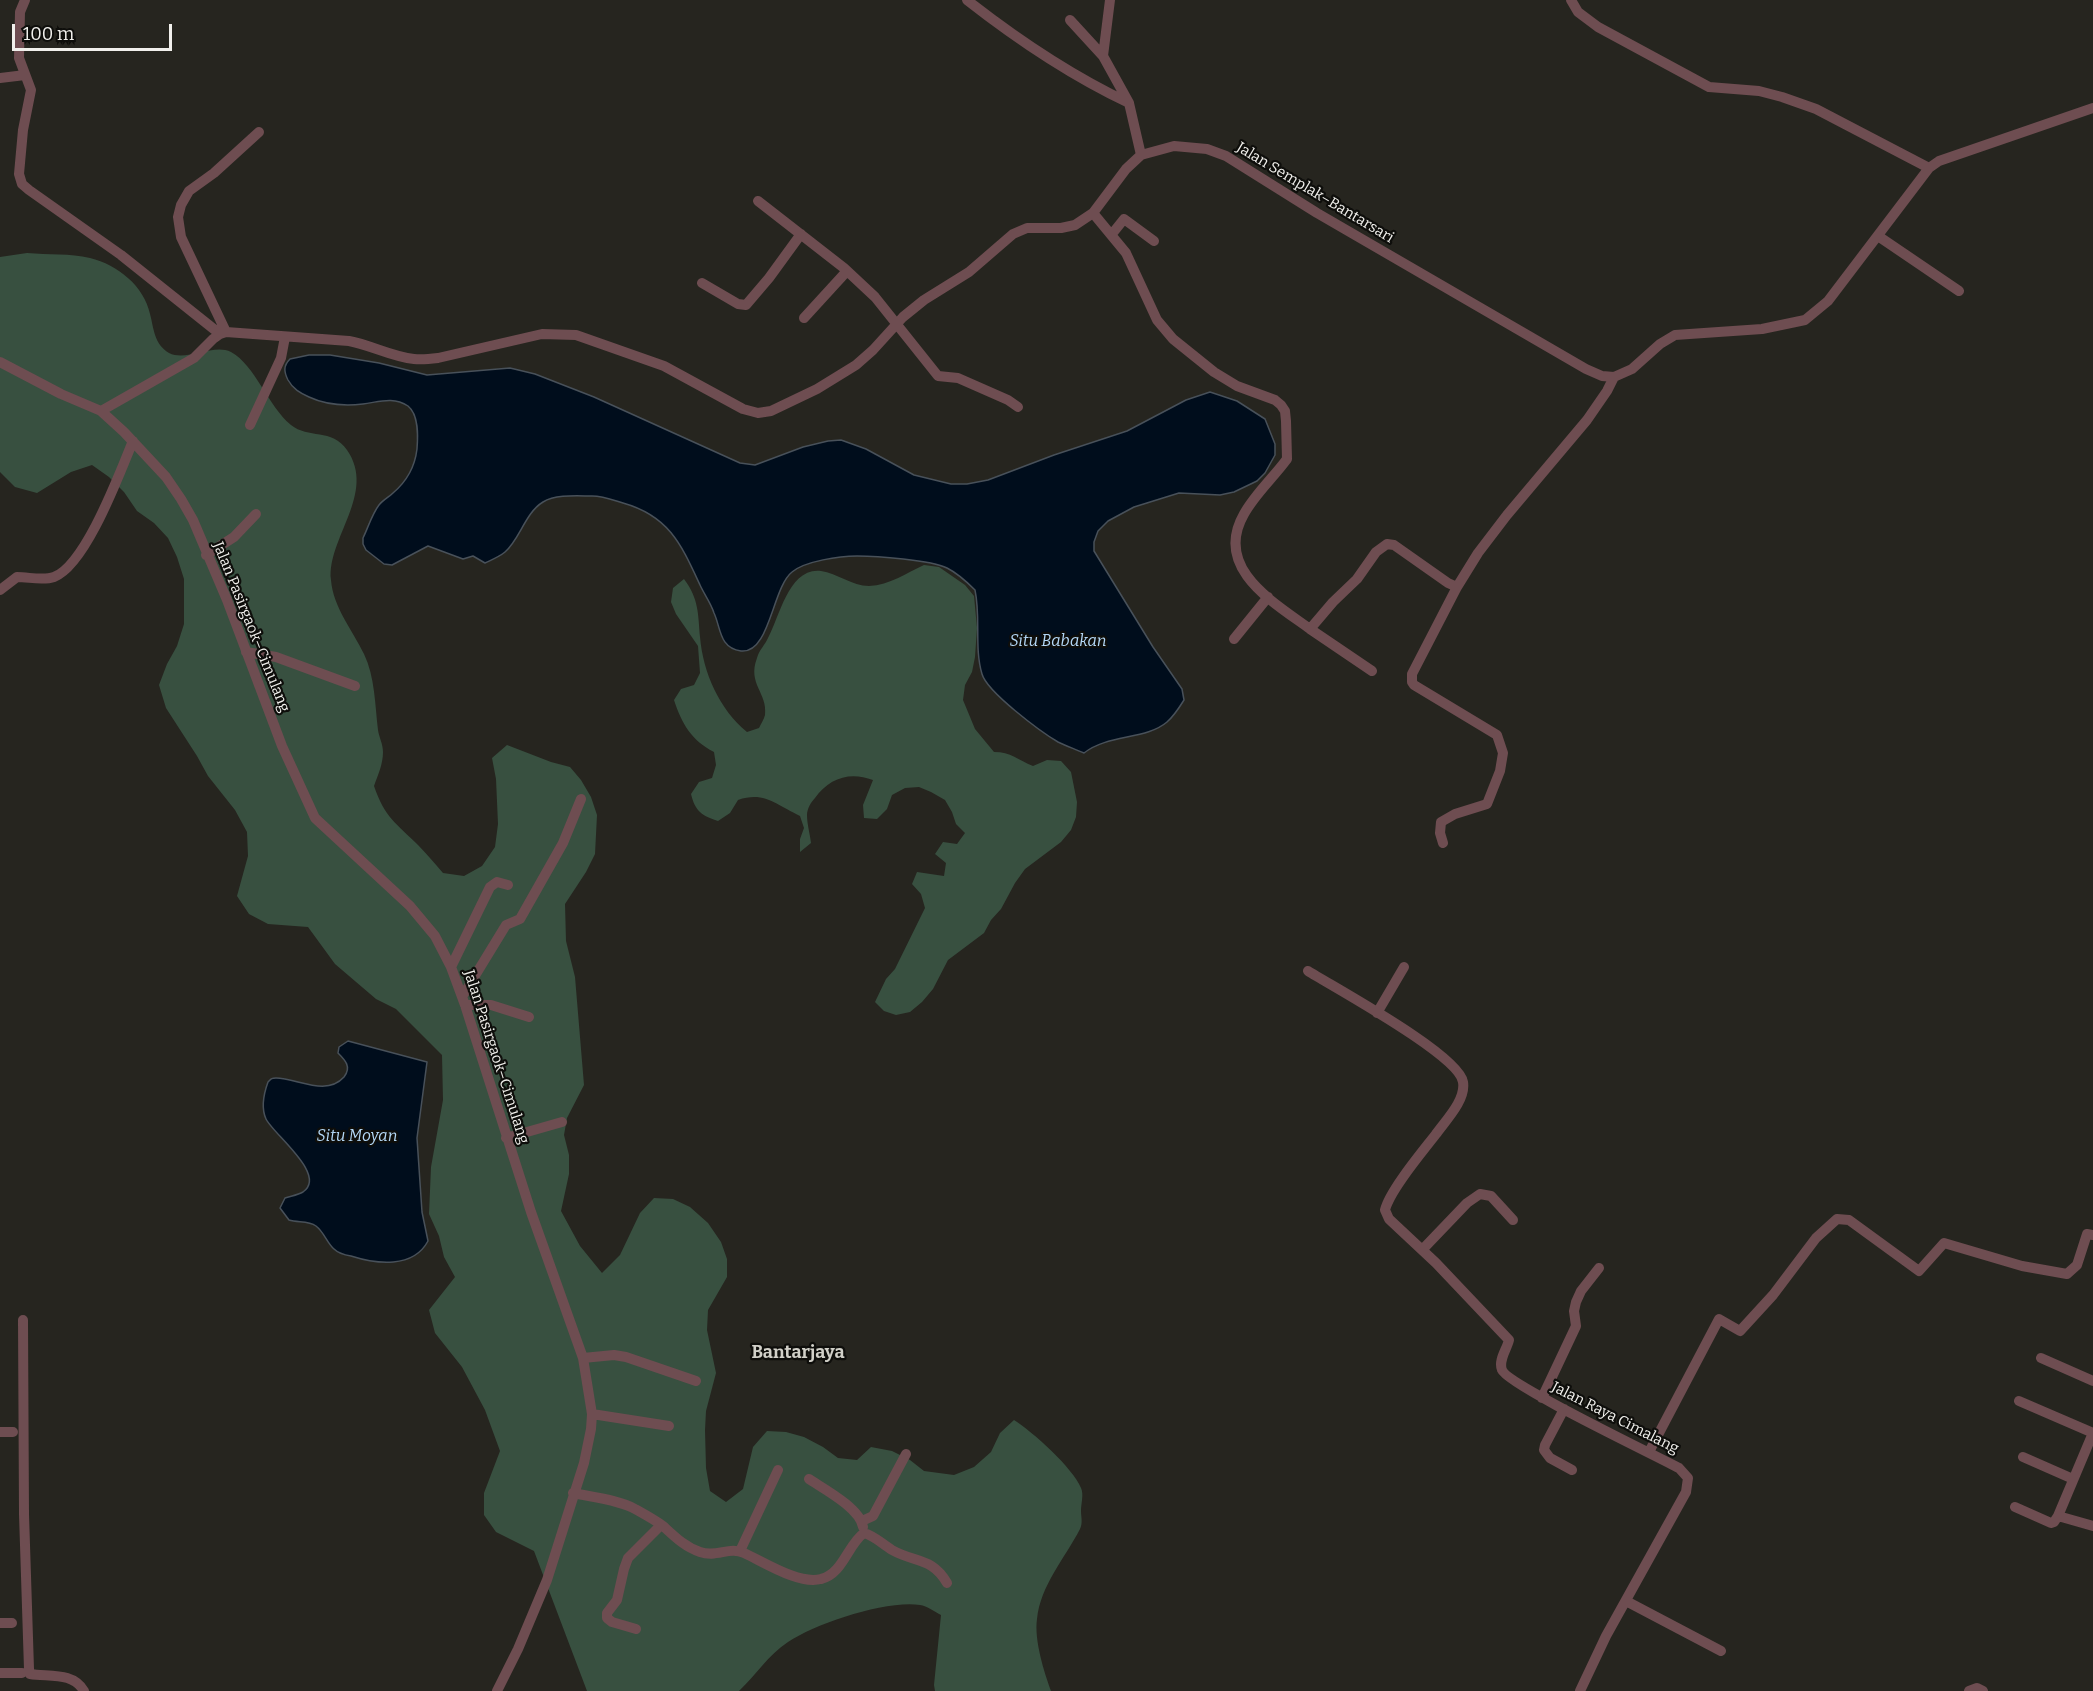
<!DOCTYPE html>
<html>
<head>
<meta charset="utf-8">
<style>
  body { margin:0 }
  #map { position:relative; width:2093px; height:1691px; overflow:hidden; background:#26251f; font-family:Bitter,serif }
  canvas { display:block }
  .scale { position:absolute; left:12px; top:24px; width:160px; height:27px; box-sizing:border-box; border:3px solid #f1f0ec; border-top:0; padding-left:8px; font-size:18px; line-height:21px; white-space:nowrap; color:#f1f0ec; -webkit-text-stroke:4px #0e0e0b; paint-order:stroke }
</style>
</head>
<body>
<div id="map">
<canvas width="2093" height="1691"></canvas>
<div class="scale">100 m</div>
</div>
<script>
const ctx = document.querySelector('canvas').getContext('2d');
ctx.lineJoin = 'round';
function fill(path, color) { ctx.fillStyle = color; ctx.fill(path, 'evenodd'); }
function strokePath(path, color, width, dash) { ctx.strokeStyle = color; ctx.lineWidth = width; ctx.lineCap = dash ? 'butt' : 'round'; ctx.setLineDash(dash || []); ctx.stroke(path); }
function label(font, color, halo, rows, align = 'center') {
  ctx.font = font + ' Bitter,serif'; ctx.lineWidth = 4.5; ctx.setLineDash([]); ctx.textBaseline = 'middle'; ctx.strokeStyle = halo; ctx.fillStyle = color; for (const [text, x, y, turn = 0] of rows) {
    ctx.save(); ctx.translate(x, y); ctx.rotate((+turn || 0) * Math.PI / 180); ctx.textAlign = isNaN(turn) ? turn : align; if (halo) ctx.strokeText(text, 0, 0); ctx.fillText(text, 0, 0); ctx.restore();
  }
}
fill(new Path2D(`
  M27,253C48,255 70,253 90,258C118,265 144,286 150,314C154,329 154,344 169,353C187,362 213,343 231,352C255,365 268,406 291,425C308,439 332,428 347,450C377,493 327,538 331,580C333,607 353,631 364,654C375,677 375,705 378,730C379,737 383,744 383,752C383,764 378,775 374,786C385,818 396,823 418,845C427,854 435,864 443,873L464,876L482,866L495,847L498,824L496,779L492,758L507,745L551,762L570,767L581,780L591,797L597,815L595,854L586,872L565,904L566,941L575,977L584,1085L567,1118L564,1135L569,1155V1174L561,1211L580,1246L602,1273L620,1255L640,1213L654,1198L673,1199L690,1207L708,1223L721,1242L727,1259V1277L708,1310L707,1330L716,1373L706,1411L705,1430L706,1468L710,1491L726,1502L743,1489L753,1447L767,1431L786,1432L804,1437L823,1447L838,1458L857,1460L871,1447L892,1451L910,1460L924,1471L954,1475L974,1467L991,1452L1000,1433L1014,1420C1033,1432 1073,1468 1081,1488C1084,1494 1081,1504 1081,1511C1081,1517 1083,1523 1080,1529C1065,1558 1040,1586 1037,1619C1034,1640 1044,1672 1051,1691H935L934,1685L941,1615C935,1612 927,1606 920,1605C886,1600 817,1623 788,1642C768,1655 756,1675 739,1691H587L534,1551L496,1532L484,1515V1493L500,1451L485,1410L462,1367L435,1333L429,1310L455,1277L444,1257L439,1236L429,1214L431,1167L443,1100L442,1055L396,1009L376,999L335,964L308,927L268,924L249,914L237,896L248,856L247,832L235,810L208,776L197,756L166,708L159,685L167,664L177,646L184,624V579L177,557L168,538L154,523L137,511L124,492L109,477L92,465L71,472L37,493L15,487L0,472V257Z
  M924,565L939,567L965,585L974,596L977,628L975,657L972,672L965,685L963,700L975,729L994,752C1011,752 1018,760 1033,766L1047,760L1061,761L1071,772L1077,802L1076,817L1071,830L1061,842L1025,869L1015,883L1001,909L991,920L984,933L948,960L933,989L922,1002L910,1012L896,1015L884,1011L875,1002L886,979L895,969L925,908L921,894L912,884L917,872L944,876L946,863L935,854L943,842L957,844L965,833L956,824L952,812L945,800L931,792L919,787L905,788L892,795L887,809L877,819L864,818L863,805L873,780C850,771 829,778 815,798C811,802 807,809 807,815C807,824 810,834 811,843L800,852V839L804,828L800,816C776,805 765,791 738,800L730,813L718,821C702,816 695,811 691,794L699,782L712,778L716,765L714,752C691,740 682,724 674,700L681,689L694,685L700,673L698,646L676,614L671,602L673,588L684,579C699,599 698,614 700,637C703,672 719,709 747,732L759,728C761,724 764,719 765,715C768,693 747,684 757,658C759,650 765,645 768,638C780,616 789,567 821,571C837,573 852,586 869,586C890,585 906,573 924,565Z`), '#385040');
const water = new Path2D(`
  M309,355H330L379,363L427,375L510,368L535,374L594,397L740,463L755,465L803,447L828,441L841,440L866,449L914,475L951,484H967L988,480L1054,455L1127,431L1186,400L1210,392L1237,401L1265,419L1275,444V455L1265,473L1257,481L1234,492L1220,495L1179,493L1134,507L1108,521L1098,531L1094,542V551L1153,647L1182,689L1184,700C1179,708 1174,716 1167,722C1146,740 1108,734 1084,753C1075,749 1066,746 1058,742C1041,732 987,692 982,674C974,647 981,618 975,590C967,582 957,573 947,568C931,560 876,556 857,556C840,556 805,561 792,572C772,588 770,654 741,651C719,648 721,628 714,613C711,603 704,594 700,585C681,544 669,516 623,503C613,500 603,496 592,496C578,496 556,494 543,502C525,513 520,539 505,552C499,557 491,560 485,563L473,556L463,559L428,546L392,565L384,564L366,550L363,544V538C368,528 372,514 379,505C383,500 389,497 393,493C406,482 415,466 417,449C418,436 419,415 408,406C393,396 379,402 363,404C345,406 326,405 309,397C300,393 293,389 288,380C284,372 283,366 290,359Z
  M348,1041L427,1062L417,1138L422,1212L428,1241C413,1269 376,1264 351,1256C345,1255 338,1253 334,1249C327,1243 324,1232 316,1226C308,1220 298,1223 289,1220L280,1208L285,1198C291,1196 298,1195 303,1192C328,1175 273,1134 266,1119C261,1108 264,1093 268,1082C271,1079 271,1078 276,1078C297,1078 326,1097 344,1077C352,1067 345,1060 338,1053L339,1047Z`);
fill(water, '#000d1c');
strokePath(water, '#48515a', 1.5);
strokePath(new Path2D(`
  M25,0L20,12L19,58L31,90L23,130L19,174L22,184L29,190L121,255L220,334
  M967,0C1018,40 1070,75 1129,103
  M1110,0L1103,56L1129,103L1141,155
  M1571,0L1578,12L1598,27L1709,87L1759,91L1782,97L1816,109L1929,168
  M1070,20L1103,56
  M0,78L25,75
  M758,201L844,268L875,297L938,376L958,378L1008,400L1018,407
  M1093,213L1126,253L1157,320L1173,339L1214,372L1237,386L1275,400L1281,405L1285,411L1286,421L1287,459C1273,478 1255,494 1244,514C1213,568 1273,602 1310,629L1333,602L1357,579L1376,552L1387,544L1394,545L1448,583L1457,587
  M1112,234L1124,219L1154,241
  M1878,236L1959,291
  M702,283L738,304L746,305L769,278L801,234
  M804,318L847,271
  M226,332L181,237L178,217L181,205L189,191L214,173L259,132
  M0,362L61,394L101,411L124,432L166,477L181,499L193,520L227,600L282,746L315,818L410,906L435,936L451,967L465,1005L531,1212L583,1358L592,1414L591,1429L584,1463L547,1580L518,1649L497,1691
  M101,411L194,358L213,339L220,334L226,332L349,341C371,345 392,357 414,359C422,360 430,359 438,358L542,334L576,335L664,366L743,409L758,413L771,411L817,389L856,365L873,350L903,317L924,300L969,272L1013,234L1027,228H1061L1075,225L1093,213L1126,169L1141,155L1174,146L1207,149L1226,156L1317,213L1586,369L1602,376L1614,377L1632,369L1660,344L1675,335L1762,329L1805,320L1828,301L1929,168L1939,161L2093,108
  M250,425L281,358L285,337
  M206,555L234,537L256,514
  M0,590L17,577C29,577 43,581 54,577C86,565 120,472 133,441
  M1310,629L1372,671
  M1234,639L1268,597
  M246,652L276,657L355,686
  M1443,843L1440,833L1441,822L1455,814L1487,804L1500,771L1503,753L1497,735L1414,685L1412,682V674L1457,587L1478,553L1507,515L1587,420L1607,391L1614,377
  M451,967L490,887L497,882L508,885
  M1308,971C1335,988 1459,1055 1463,1082C1466,1100 1446,1120 1436,1134C1423,1151 1390,1190 1385,1210L1389,1219L1436,1263L1509,1340C1507,1349 1498,1360 1502,1370C1508,1385 1655,1455 1679,1468L1688,1478L1686,1492L1606,1636L1580,1691
  M462,997L506,925L520,919L563,843L581,799
  M465,1005H491L529,1017
  M1377,1013L1404,967
  M506,1138L562,1122
  M1422,1250L1467,1203L1480,1194L1491,1196L1513,1220
  M23,1320L24,1514L29,1669L30,1674C50,1677 73,1672 84,1691
  M583,1358L614,1355L626,1357L696,1381
  M2041,1358L2093,1381
  M1542,1398L1576,1326L1574,1311L1576,1302L1581,1291L1599,1268
  M2019,1401L2093,1433
  M1564,1409L1545,1445L1544,1450L1550,1458L1572,1470
  M592,1414L669,1426
  M0,1432H13
  M1649,1452L1719,1319L1740,1331L1773,1295L1816,1238L1837,1219L1849,1220L1919,1271L1944,1243L2022,1266L2067,1274L2077,1265L2087,1234L2093,1235
  M2023,1457L2073,1479
  M809,1479C824,1489 860,1508 863,1527
  M573,1493C591,1497 620,1500 635,1509C644,1514 655,1520 663,1526C675,1537 685,1547 700,1552C717,1558 729,1546 744,1553C764,1562 799,1585 821,1579C843,1574 848,1544 864,1533C875,1536 882,1544 892,1550C915,1563 932,1557 947,1583
  M2015,1507L2051,1523L2054,1522L2058,1516L2093,1526
  M2058,1516L2093,1433
  M862,1521L873,1516L906,1454
  M740,1551L778,1470
  M1626,1601L1721,1651
  M0,1623H12
  M636,1629L612,1622L607,1618V1613L617,1600L624,1569L628,1558L661,1525
  M0,1673H22
  M1969,1691L1977,1688L1983,1691`), '#6e4d51', 10);
label('15px', '#f1f0ec', '#0e0e0b', [
  ["Jalan Semplak–Bantarsari",1315,193,31],
  ["Jalan Pasirgaok–Cimulang",251,627,68],
  ["Jalan Pasirgaok–Cimulang",496,1057,72],
  ["Jalan Raya Cimalang",1615,1418,27]
]);
label('italic 16px', '#b4d8f7', '#0e0e0b', [
  ["Situ Babakan",1058,642],
  ["Situ Moyan",357,1137]
]);
label('bold 18px', '#d1d0c8', '#0e0e0b', [
  ["Bantarjaya",798,1353]
]);
</script>
</body>
</html>
